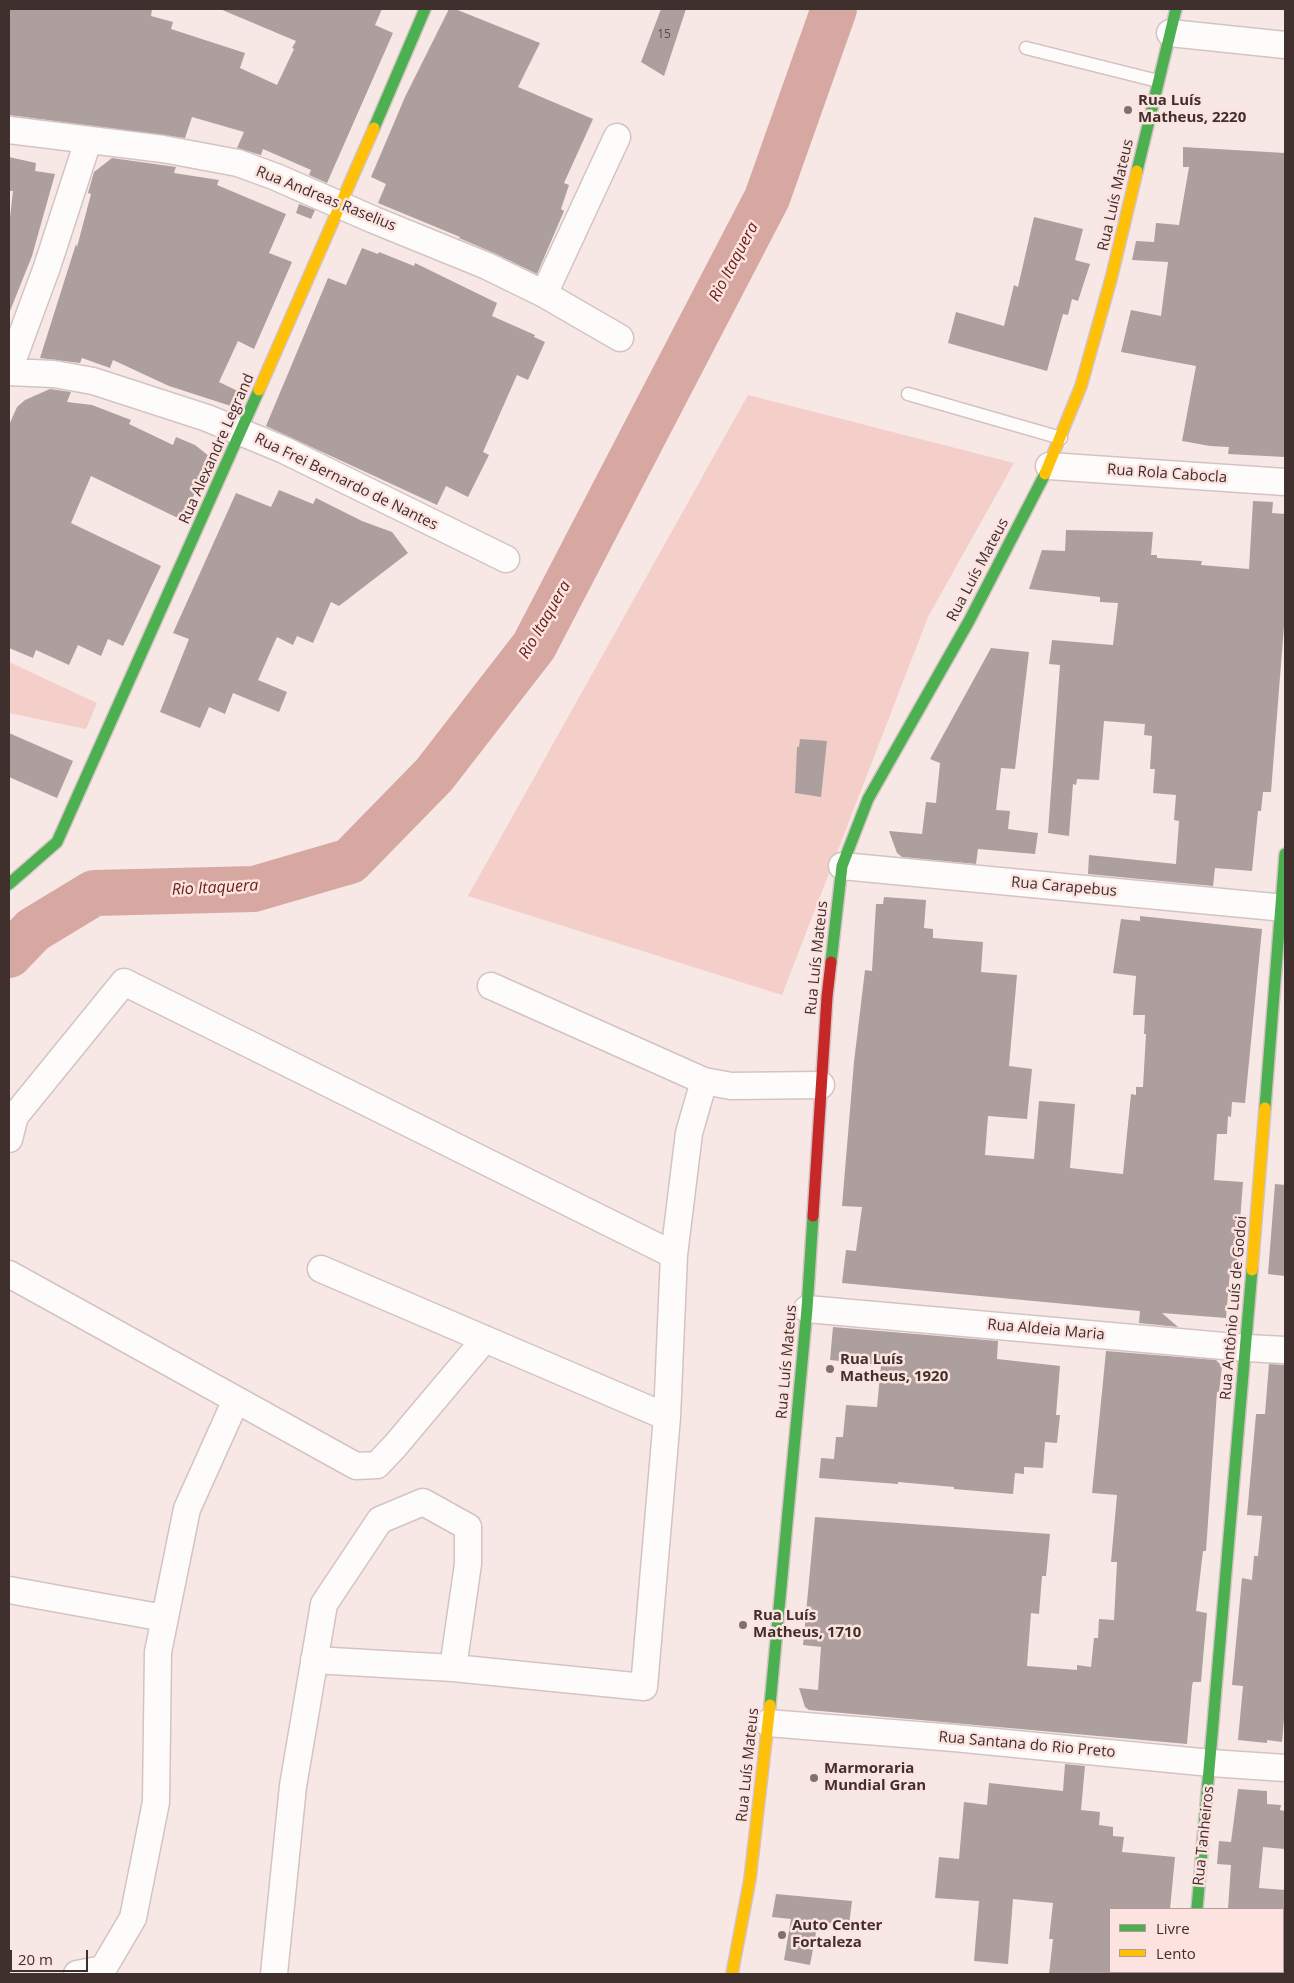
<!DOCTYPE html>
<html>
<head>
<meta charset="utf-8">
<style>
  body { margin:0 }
  #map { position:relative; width:1294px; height:1983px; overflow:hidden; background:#f7e8e6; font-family:"Open Sans",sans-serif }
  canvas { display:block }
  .frame { position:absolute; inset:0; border:10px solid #3f2f2d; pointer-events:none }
  .legend { position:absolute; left:1109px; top:1908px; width:175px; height:65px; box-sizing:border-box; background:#fde3e0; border:1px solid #b19b98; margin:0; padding:6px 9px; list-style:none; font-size:15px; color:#3f2f2d }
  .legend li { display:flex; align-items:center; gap:10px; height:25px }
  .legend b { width:25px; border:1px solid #b19b98 }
  .scale { position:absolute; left:10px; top:1950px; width:78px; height:22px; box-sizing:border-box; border:2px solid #3f2f2d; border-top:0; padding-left:6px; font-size:15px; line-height:18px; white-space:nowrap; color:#3f2f2d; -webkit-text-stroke:4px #fde3e0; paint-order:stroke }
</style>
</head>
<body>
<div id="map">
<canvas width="1294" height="1983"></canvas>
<div class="frame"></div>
<ul class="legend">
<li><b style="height:6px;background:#4caf50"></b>Livre</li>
<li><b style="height:6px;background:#ffc107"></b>Lento</li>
</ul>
<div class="scale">20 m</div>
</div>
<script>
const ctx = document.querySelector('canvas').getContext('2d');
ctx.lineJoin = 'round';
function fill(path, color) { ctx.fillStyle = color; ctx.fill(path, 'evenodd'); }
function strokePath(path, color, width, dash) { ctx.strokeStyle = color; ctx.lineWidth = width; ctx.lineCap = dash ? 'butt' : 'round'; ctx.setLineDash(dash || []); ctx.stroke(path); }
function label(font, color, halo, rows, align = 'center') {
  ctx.font = font + ' "Open Sans",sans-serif'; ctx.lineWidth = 5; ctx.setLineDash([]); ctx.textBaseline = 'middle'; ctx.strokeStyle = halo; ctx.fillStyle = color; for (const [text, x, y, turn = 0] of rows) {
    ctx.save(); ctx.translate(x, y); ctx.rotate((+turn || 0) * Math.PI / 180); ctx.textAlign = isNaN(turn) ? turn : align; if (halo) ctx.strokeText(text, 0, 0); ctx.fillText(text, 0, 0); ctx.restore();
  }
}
fill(new Path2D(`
  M748,395L1014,463L928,617L782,995L468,896Z
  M9,662L97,703L86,729L9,713Z`), '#f4cec9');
strokePath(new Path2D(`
  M9,955L33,930L94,893L254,889L350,861L434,775L534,646L767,198L834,9`), '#d7a8a2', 46);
fill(new Path2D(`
  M9,9H152L151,16L173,22L171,29L245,53L240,68L277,85L294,49L292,48L296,41L220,9H382L375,25L393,33L327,183L309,175L311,170L263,149L261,155L237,148L244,132L192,117L185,138L9,115Z
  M449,9H455L540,43L518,87L593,119L564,183L569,185L561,209L564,211L537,274L494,253L459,238L460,237L378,203L386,184L371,177L405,97Z
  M661,9H686L664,76L641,62Z
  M1183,147L1285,153V457L1228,454L1229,447L1210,446L1182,441L1196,366L1121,352L1131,310L1161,316L1168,262L1132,260L1136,241L1154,242L1156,223L1179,225L1189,167H1183Z
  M9,157L36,163L35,171L55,174L32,256L10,311L9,226L13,191H9Z
  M112,158L176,167L174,173L219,180L217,185L286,214L269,253L292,262L254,349L238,341L219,382L240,392L234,407L169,386L113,360L110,368L82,358L80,363L40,358L76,244L77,247L91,194L88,193L94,172Z
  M299,204L315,210L311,219L296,213Z
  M1034,217L1083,229L1075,260L1090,264L1078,301L1072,299L1068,315L1063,314L1047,371L948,343L956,312L1004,326L1014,285L1018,287Z
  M362,248L378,254L379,252L414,266L415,263L497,303L492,316L535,335L534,337L545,342L528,380L517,375L483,452L489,455L468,497L446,486L437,505L266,426L328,278L346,285Z
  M50,389L71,392L67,402L92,405L131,420L129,424L173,445L176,437L195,445L209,456L199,477L202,478L191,501L189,500L180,519L91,476L71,523L161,566L123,646L108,639L101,656L78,645L69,665L36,650L33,658L9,648V425L17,407L25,400Z
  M279,490L313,504L316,498L362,521L392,532L408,553L339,606L331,602L313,643L297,636L293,645L277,637L258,680L287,692L279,712L233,693L225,714L209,707L200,728L160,712L189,639L173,633L236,493L271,507Z
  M1253,501L1273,502L1272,513L1285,514V613L1271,792H1263L1261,811H1258L1252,871L1215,868L1213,886L1088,874L1089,855L1176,864L1179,821L1174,820L1176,795L1153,793L1155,769H1150L1152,736L1144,735L1145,724L1104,721L1099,780L1077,779L1076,785L1073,784L1069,836L1048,833L1060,665L1049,664L1052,640L1113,645L1118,603L1100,602V597L1029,589L1042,550L1065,551L1066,530L1153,532L1151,555H1157V558L1202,561L1201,565L1249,569Z
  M991,648L1029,652L1015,769L1001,768L996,810L1010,811L1008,829L1038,833L1035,854L978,849L976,864L902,857L897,853L889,831L922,834L926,802L936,803L940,763L930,759Z
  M9,733L73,761L57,798L9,777Z
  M800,739L827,741L821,797L795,793L797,747H799Z
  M884,897L926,900L924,928L933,929V938L983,942L981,972L1017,975L1009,1066L1032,1069L1027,1119L988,1116L985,1155L1034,1159L1039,1101L1075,1104L1070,1168L1123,1174L1131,1094L1136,1095V1087H1143L1146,1034H1144L1145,1015H1133L1136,976L1113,973L1121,919L1140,921V916L1262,929L1245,1103L1232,1102L1231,1117L1228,1116L1227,1134H1217L1214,1180L1243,1182L1236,1272L1230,1271L1226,1318L1162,1313L1178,1327L1139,1323L1140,1311L842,1283L846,1250L856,1251L862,1207L842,1206L854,1062L865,970L872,971L876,904H883Z
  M1275,1184L1285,1185V1276L1268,1274Z
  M833,1327L998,1341L997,1359L1060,1366L1056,1415H1060L1057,1443L1045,1442L1043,1468L1024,1467V1474L1015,1473L1013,1494L954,1489V1487L898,1482V1484L819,1478L821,1458L834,1459L836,1437H843L846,1405L877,1407L881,1365L830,1360Z
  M1106,1351L1216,1360L1222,1366L1219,1392H1217L1206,1551H1203L1196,1611L1207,1613L1201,1682H1193L1192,1686L1187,1744L809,1710L805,1707L799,1688L818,1690L821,1647L803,1645L815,1517L1050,1534L1046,1576H1042L1039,1614L1031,1613L1027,1666L1077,1670V1665L1091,1667L1094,1638H1098L1099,1619L1114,1620L1117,1562H1111L1117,1495L1092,1493Z
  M1269,1364L1285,1365V1707L1282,1742L1267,1740V1743L1238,1740L1243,1686L1232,1685L1242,1578L1252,1580L1254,1556H1258L1262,1516L1247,1515L1256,1414H1265Z
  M1065,1764L1085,1766L1081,1810L1100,1812L1099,1825L1113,1827V1836L1124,1837L1122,1852L1175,1857L1170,1909H1110V1974H1049L1053,1939H1049L1053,1903L1013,1899L1008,1964L974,1961L979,1901L935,1898L939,1857L959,1859L964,1802L987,1805L989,1783L1063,1791Z
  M1238,1789L1267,1791V1804L1281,1805L1280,1810L1285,1811V1849L1263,1847L1259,1888L1285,1890V1909H1228L1231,1865L1217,1864L1219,1841L1231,1842Z
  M776,1894L852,1901L849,1925L818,1922L810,1965L784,1960L791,1919L772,1917Z`), '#ac9f9d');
const lane = new Path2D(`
  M1026,48L1158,81
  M908,394L1061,438`);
const street = new Path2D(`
  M1170,33L1285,45
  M9,130L163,149L238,163L276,177L374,220L487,266L544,294L620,338
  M544,294L617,137
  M9,370L47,267L88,141
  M9,372L54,374L93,381L207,418L284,450L506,559
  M1049,466L1285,482
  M842,866L1285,908
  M491,986L704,1081L731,1086L821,1085
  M9,1139L15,1116L124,982L674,1255
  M321,1269L667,1417
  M9,1274L356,1466L377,1465L395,1446L485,1339
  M807,1309L1246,1348L1285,1350
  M9,1590L164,1618
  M314,1660L453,1668L644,1687L667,1417L674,1255L689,1133L704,1081
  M768,1723L954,1738L1211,1763L1285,1768
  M77,1974L103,1969L133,1918L156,1802L158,1652L187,1509L236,1400
  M274,1974L293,1786L324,1604L380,1520L423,1502L468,1527V1564L453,1668
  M1190,1974L1191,1972`);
const fast = new Path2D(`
  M374,128L425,9
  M1137,171L1176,9
  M9,884L57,842L259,390
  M831,962L842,866L868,799L969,621L1045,474
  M1265,1108L1285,854
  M770,1705L807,1309L813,1216
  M1197,1909L1252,1270`);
const slow = new Path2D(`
  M259,390L374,128
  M1045,474L1081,386L1111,279L1137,171
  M1252,1270L1265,1108
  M732,1974L750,1879L770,1705`);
const jam = new Path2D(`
  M813,1216L827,997L831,962`);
strokePath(lane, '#d3c4c3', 15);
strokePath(street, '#d3c4c3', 29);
strokePath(fast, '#d3c4c3', 14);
strokePath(slow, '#d3c4c3', 14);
strokePath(jam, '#d3c4c3', 14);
strokePath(lane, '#fefcfb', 12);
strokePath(street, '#fefcfb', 26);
strokePath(fast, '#4caf50', 11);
strokePath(slow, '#ffc107', 11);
strokePath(jam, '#c62828', 11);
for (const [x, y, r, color] of [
  [1128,110,5,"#7f706e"],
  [830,1369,5,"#7f706e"],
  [743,1625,5,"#7f706e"],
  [814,1778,5,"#7f706e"],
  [782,1935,5,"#7f706e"]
]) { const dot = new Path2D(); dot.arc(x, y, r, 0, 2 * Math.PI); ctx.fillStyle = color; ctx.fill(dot); strokePath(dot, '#fde3e0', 2); }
label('12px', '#5a4b49', null, [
  ["15",664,35]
]);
label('bold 15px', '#3f2f2d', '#fde3e0', [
  ["Rua Luís",1138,101],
  ["Matheus, 2220",1138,118],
  ["Rua Luís",840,1360],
  ["Matheus, 1920",840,1377],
  ["Rua Luís",753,1616],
  ["Matheus, 1710",753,1633],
  ["Marmoraria",824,1769],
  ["Mundial Gran",824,1786],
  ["Auto Center",792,1926],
  ["Fortaleza",792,1943]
], 'left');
label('15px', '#3f2f2d', '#fde3e0', [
  ["Rua Luís Mateus",1116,195,-77],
  ["Rua Andreas Raselius",326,199,22],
  ["Rua Alexandre Legrand",217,449,-66],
  ["Rua Rola Cabocla",1167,474,4],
  ["Rua Frei Bernardo de Nantes",346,482,26],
  ["Rua Luís Mateus",978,570,-62],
  ["Rua Carapebus",1064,887,5],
  ["Rua Luís Mateus",817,958,-84],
  ["Rua Antônio Luís de Godoi",1234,1308,-85],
  ["Rua Aldeia Maria",1046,1330,5],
  ["Rua Luís Mateus",787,1362,-85],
  ["Rua Santana do Rio Preto",1027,1745,5],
  ["Rua Luís Mateus",748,1765,-84],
  ["Rua Tanheiros",1204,1836,-84]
]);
label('italic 16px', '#641d18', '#fde3e0', [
  ["Rio Itaquera",734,262,-62],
  ["Rio Itaquera",545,620,-60],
  ["Rio Itaquera",215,888,-3]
]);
</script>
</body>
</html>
